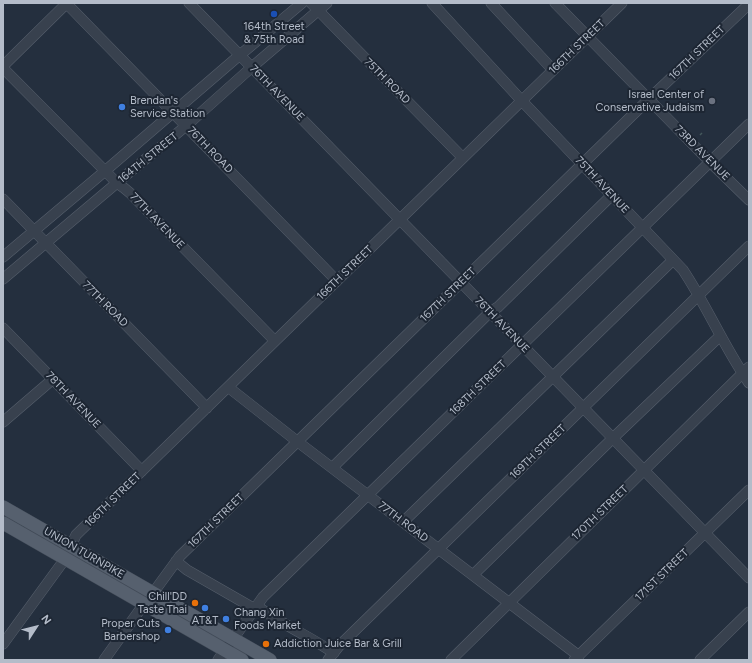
<!DOCTYPE html>
<html>
<head>
<meta charset="utf-8">
<style>
  body { margin:0 }
  #map { position:relative; width:752px; height:663px; overflow:hidden; background:#242f3e; font-family:Figtree,sans-serif }
  canvas { display:block }
  .frame { position:absolute; inset:0; border:4px solid #b4bcc9; pointer-events:none }
  .north { position:absolute; left:16px; top:607px; width:40px; height:40px; -webkit-text-stroke:3px #1d2633; paint-order:stroke; rotate:54deg; font-size:11px; font-weight:700; line-height:16px; text-align:center; color:#b4bcc9 }
  .north::after { content:''; display:block; margin:auto; width:14px; height:18px; background:#b4bcc9; clip-path:polygon(50% 0,100% 100%,50% 72%,0 100%) }
</style>
</head>
<body>
<div id="map">
<canvas width="752" height="663"></canvas>
<div class="frame"></div>
<div class="north">N</div>
</div>
<script>
const ctx = document.querySelector('canvas').getContext('2d');
ctx.lineJoin = 'round';
function strokePath(path, color, width, dash) { ctx.strokeStyle = color; ctx.lineWidth = width; ctx.lineCap = dash ? 'butt' : 'round'; ctx.setLineDash(dash || []); ctx.stroke(path); }
function label(font, color, halo, rows, align = 'center') {
  ctx.font = font + ' Figtree,sans-serif'; ctx.lineWidth = 4; ctx.setLineDash([]); ctx.textBaseline = 'middle'; ctx.strokeStyle = halo; ctx.fillStyle = color; for (const [text, x, y, turn = 0] of rows) {
    ctx.save(); ctx.translate(x, y); ctx.rotate((+turn || 0) * Math.PI / 180); ctx.textAlign = isNaN(turn) ? turn : align; if (halo) ctx.strokeText(text, 0, 0); ctx.fillText(text, 0, 0); ctx.restore();
  }
}
const minor = new Path2D(`
  M66,3L337,281
  M189,3L749,578
  M311,3L463,158
  M432,3L522,101L683,270C707,306 724,347 749,383
  M491,3L553,70
  M555,3L710,162L749,200
  M3,66L67,3
  M3,68L117,183L124,188L130,193L275,341
  M3,199L207,408
  M3,257L105,171L234,60L302,3
  M3,279L131,171L186,126L252,67L327,3
  M3,328L142,471
  M228,387L298,442L579,656
  M3,422L53,379
  M332,468L485,317L490,312L498,307L612,195
  M403,522L673,260
  M71,546L76,535L622,3
  M176,561L187,570L255,609
  M473,575L613,438L720,336
  M153,593L180,556L649,99L749,4
  M257,606C281,624 309,636 334,653
  M3,644L65,559
  M104,660L144,604
  M218,660L263,597L749,124
  M328,660L339,646L749,246
  M451,660L749,367
  M574,660L749,490
  M700,660L749,612`);
const major = new Path2D(`
  M3,507L270,660
  M3,523L242,660`);
strokePath(minor, '#565f6c', 11);
strokePath(major, '#414a57', 14);
strokePath(new Path2D(`
  M700,135L702,133`), '#44595c', 1.5, [3, 3]);
strokePath(minor, '#38414e', 10);
strokePath(major, '#56606e', 13);
for (const [x, y, r, color] of [
  [274,14,4,"#1a4fb4"],
  [712,101,4,"#6b7280"],
  [122,107,4,"#3f7fe0"],
  [195,603,4,"#e8710a"],
  [205,608,4,"#3f7fe0"],
  [226,619,4,"#3f7fe0"],
  [168,630,4,"#3f7fe0"],
  [266,644,4,"#e8710a"]
]) { const dot = new Path2D(); dot.arc(x, y, r, 0, 2 * Math.PI); ctx.fillStyle = color; ctx.fill(dot); strokePath(dot, '#1d2633', 1.5); }
label('11px', '#b4bcc9', '#1d2633', [
  ["164th Street",274,27,"center"],
  ["& 75th Road",274,40,"center"],
  ["Israel Center of",704,95],
  ["Conservative Judaism",704,108],
  ["Brendan's",130,101,"left"],
  ["Service Station",130,114,"left"],
  ["Chill'DD",187,597],
  ["Taste Thai",187,610],
  ["Chang Xin",234,613,"left"],
  ["Foods Market",234,626,"left"],
  ["AT&T",205,621,"center"],
  ["Proper Cuts",160,624],
  ["Barbershop",160,637],
  ["Addiction Juice Bar & Grill",274,644,"left"]
], 'right');
label('11px', '#b4bcc9', '#1d2633', [
  ["166TH STREET",577,47,-44],
  ["167TH STREET",697,53,-44],
  ["75TH ROAD",387,81,45],
  ["76TH AVENUE",277,93,46],
  ["76TH ROAD",210,150,46],
  ["73RD AVENUE",702,153,45],
  ["164TH STREET",148,158,-39],
  ["75TH AVENUE",602,185,47],
  ["77TH AVENUE",157,221,46],
  ["166TH STREET",345,273,-44],
  ["167TH STREET",448,295,-44],
  ["77TH ROAD",105,304,45],
  ["76TH AVENUE",502,325,46],
  ["168TH STREET",478,388,-44],
  ["78TH AVENUE",73,400,46],
  ["169TH STREET",538,452,-44],
  ["166TH STREET",113,500,-44],
  ["170TH STREET",600,513,-44],
  ["167TH STREET",216,521,-44],
  ["77TH ROAD",403,522,37],
  ["UNION TURNPIKE",84,553,30],
  ["171ST STREET",662,575,-44]
]);
</script>
</body>
</html>
